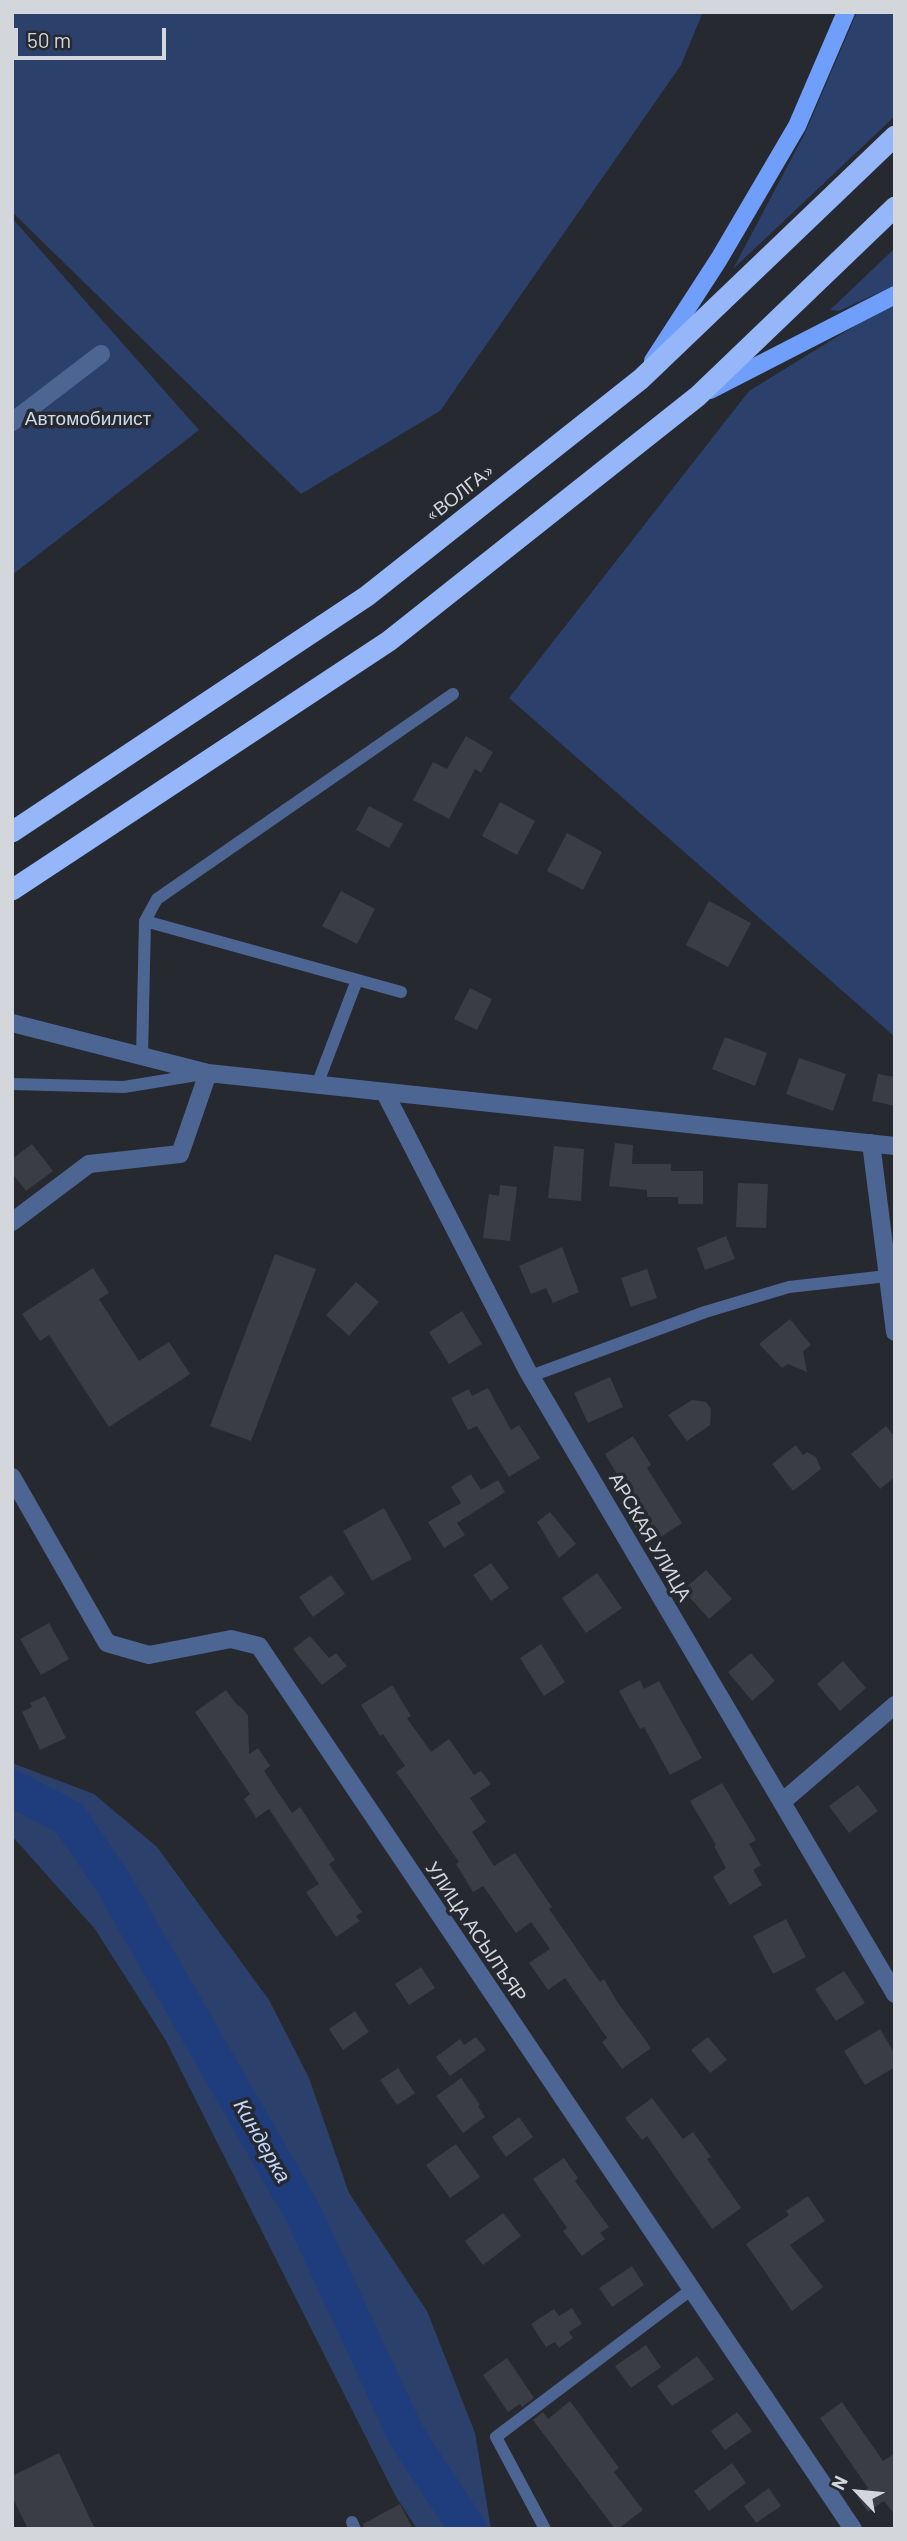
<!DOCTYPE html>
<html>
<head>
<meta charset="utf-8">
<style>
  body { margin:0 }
  #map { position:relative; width:907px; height:2541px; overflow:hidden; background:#262930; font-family:Barlow,sans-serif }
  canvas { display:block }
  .frame { position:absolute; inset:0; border:14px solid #d3d6da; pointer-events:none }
  .north { position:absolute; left:823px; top:2457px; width:70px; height:70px; -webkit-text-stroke:5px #262930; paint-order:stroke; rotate:296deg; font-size:19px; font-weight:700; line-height:28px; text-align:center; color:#d3d6da }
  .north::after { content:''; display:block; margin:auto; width:24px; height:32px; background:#d3d6da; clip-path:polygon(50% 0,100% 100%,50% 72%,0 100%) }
  .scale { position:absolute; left:14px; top:28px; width:152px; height:32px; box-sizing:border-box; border:4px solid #d3d6da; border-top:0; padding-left:9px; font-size:21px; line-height:24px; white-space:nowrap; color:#d3d6da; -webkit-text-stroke:5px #262930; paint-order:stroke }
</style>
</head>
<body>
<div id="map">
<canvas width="907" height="2541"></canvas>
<div class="frame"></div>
<div class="north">N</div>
<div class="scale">50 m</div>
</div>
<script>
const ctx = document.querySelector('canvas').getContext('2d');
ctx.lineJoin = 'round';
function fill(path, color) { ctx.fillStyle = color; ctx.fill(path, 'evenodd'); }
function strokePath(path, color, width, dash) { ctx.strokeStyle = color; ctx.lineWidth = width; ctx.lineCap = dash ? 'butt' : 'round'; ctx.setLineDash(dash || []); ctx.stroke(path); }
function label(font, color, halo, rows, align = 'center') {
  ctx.font = font + ' Barlow,sans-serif'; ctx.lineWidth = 7; ctx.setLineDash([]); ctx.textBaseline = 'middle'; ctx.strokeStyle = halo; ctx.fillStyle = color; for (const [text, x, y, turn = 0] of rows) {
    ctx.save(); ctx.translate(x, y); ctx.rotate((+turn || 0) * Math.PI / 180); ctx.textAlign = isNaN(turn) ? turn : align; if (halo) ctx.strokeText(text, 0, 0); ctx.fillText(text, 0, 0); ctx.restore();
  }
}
fill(new Path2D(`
  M12,12H703L681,65L440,411L301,494L12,212Z
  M857,12H895V116L733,269L805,133Z
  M12,218L199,430L12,575Z
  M895,248V285L839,311L830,310Z
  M895,301V1037L509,698L749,391Z
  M12,1763L94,1794L157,1847L269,2000L309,2078L349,2193L427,2311L475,2433L491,2529H417L395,2495L165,2039L95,1929L12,1836Z`), '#2b406a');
strokePath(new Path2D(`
  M12,1788L69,1818L111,1879L303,2213L406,2435L468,2529`), '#1f3d7c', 37);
fill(new Path2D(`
  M466,736L493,752L481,773L475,769L449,819L413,800L433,762L447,769Z
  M500,802L535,821L517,855L482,836Z
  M369,806L403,824L389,848L356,830Z
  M567,833L602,852L583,890L547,871Z
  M341,891L375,909L357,944L322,926Z
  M709,901L751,923L728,967L686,945Z
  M470,988L492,999L477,1030L454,1019Z
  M725,1037L767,1053L755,1086L712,1069Z
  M799,1058L846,1074L833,1111L786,1094Z
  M878,1074L895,1077V1106L872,1101Z
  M615,1143L633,1145L632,1164H671V1171H703V1204H678V1197H647V1190L609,1186Z
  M32,1144L53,1171L26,1191L12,1173V1159Z
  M554,1146L584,1149L581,1201L548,1198Z
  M738,1183L768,1184L766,1228L736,1227Z
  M500,1185L517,1187L510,1241L483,1238L489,1194L499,1196Z
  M726,1236L735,1259L705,1270L697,1248Z
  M562,1247L579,1292L553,1303L546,1288L531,1294L519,1266Z
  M275,1254L316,1269L251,1441L210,1426Z
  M93,1268L109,1293L99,1299L139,1361L169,1342L190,1374L109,1427L49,1335L40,1341L22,1314Z
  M647,1269L657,1298L631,1307L621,1278Z
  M356,1282L379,1302L349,1336L326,1315Z
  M462,1311L482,1344L449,1364L429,1332Z
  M790,1319L811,1345L803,1351L807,1372L788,1364L782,1368L759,1344Z
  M610,1377L623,1407L588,1423L574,1393Z
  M488,1388L511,1430L519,1425L540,1458L509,1477L477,1426L468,1430L451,1398L469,1389L472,1396Z
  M692,1400L706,1402L711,1409L710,1425L687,1441L668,1415Z
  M886,1426L895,1437V1477L880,1489L851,1454Z
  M633,1436L651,1465L647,1468L682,1523L647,1546L625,1511L635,1504L605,1454Z
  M796,1445L803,1455L807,1452L816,1457L821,1469L793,1491L772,1464Z
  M471,1474L481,1490L498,1480L505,1492L457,1523L465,1535L444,1548L428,1522L461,1503L451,1487Z
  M384,1508L412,1559L372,1581L343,1531Z
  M550,1512L576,1544L559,1558L537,1522Z
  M491,1563L509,1588L491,1601L473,1575Z
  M706,1570L732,1599L709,1619L683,1590Z
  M597,1573L622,1608L586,1633L562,1598Z
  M331,1575L345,1594L313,1617L299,1597Z
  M49,1623L69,1659L41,1675L20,1639Z
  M310,1636L329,1658L336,1653L347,1666L322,1685L293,1649Z
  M541,1644L565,1682L544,1696L520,1658Z
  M751,1653L775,1681L752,1701L728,1672Z
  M843,1661L866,1688L840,1711L817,1684Z
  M640,1680L644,1689L659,1681L702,1758L670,1775L644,1727L640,1729L619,1691Z
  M392,1685L411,1716L407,1718L431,1752L449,1739L474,1775L481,1771L491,1784L470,1798L486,1822L472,1832L494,1866L515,1853L552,1907L549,1909L600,1982L604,1979L618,2003L651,2048L622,2069L602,2042L607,2038L565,1978L548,1990L529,1963L550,1949L531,1922L516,1933L483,1886L473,1892L456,1864L459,1862L396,1772L405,1766L383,1734L380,1736L361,1705Z
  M226,1690L237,1705L242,1708L248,1716L249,1754L258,1748L270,1766L264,1771L292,1813L300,1807L335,1860L329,1864L362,1912L356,1916L360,1921L336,1937L306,1892L319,1884L269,1809L256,1818L244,1799L250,1794L195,1712Z
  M45,1696L66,1738L40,1750L22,1712L32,1707L30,1703Z
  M722,1783L756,1840L749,1844L761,1865L753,1870L762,1885L730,1905L713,1877L726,1868L714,1846L716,1845L690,1801Z
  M858,1785L878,1811L849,1833L829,1806Z
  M786,1919L806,1957L773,1974L753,1936Z
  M421,1967L435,1988L409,2005L395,1984Z
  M844,1971L865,2003L836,2021L815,1989Z
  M355,2011L369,2032L343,2050L329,2029Z
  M880,2029L895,2054V2067L865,2085L844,2051Z
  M476,2037L486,2050L450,2076L436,2057L460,2039L464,2045Z
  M708,2037L727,2060L710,2073L691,2050Z
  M398,2068L415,2093L397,2105L380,2080Z
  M461,2078L480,2105L478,2106L485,2117L463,2133L436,2096Z
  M652,2098L683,2139L693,2132L711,2157L707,2159L741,2208L712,2229L647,2136L642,2140L625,2118Z
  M519,2117L533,2137L506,2157L492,2137Z
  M456,2144L480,2177L450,2198L426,2165Z
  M564,2158L578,2178L575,2181L609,2227L600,2233L605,2239L582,2256L563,2231L567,2228L533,2179Z
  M808,2196L825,2221L790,2245L823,2287L792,2311L746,2244L789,2215L786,2211Z
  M503,2213L521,2236L483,2265L465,2241Z
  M632,2266L644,2285L612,2307L599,2288Z
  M572,2308L582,2324L569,2332L573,2338L559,2348L555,2342L546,2347L531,2324L554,2309L559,2316Z
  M646,2345L661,2367L631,2388L615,2366Z
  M697,2356L714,2379L672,2406L657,2386Z
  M507,2358L534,2398L522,2407L520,2404L508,2412L483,2375Z
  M570,2401L619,2468L614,2472L643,2510L618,2529H615L533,2420L543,2412L548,2419Z
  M842,2402L883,2461L895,2453V2515L884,2501L868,2512L857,2496L868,2488L820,2418Z
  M737,2412L752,2431L725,2450L711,2431Z
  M59,2453L95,2529H28L12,2497V2476Z
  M732,2463L746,2483L709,2511L694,2491Z
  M769,2488L781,2506L756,2523L744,2506Z
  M400,2504L413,2529H364L363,2524Z`), '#3a3d44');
strokePath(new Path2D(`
  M145,921L401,992
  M142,1056L145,921L157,899L453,694
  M12,1084L124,1087L203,1074
  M317,1085L357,980
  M531,1376L705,1312L789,1287L887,1276
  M352,2522L355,2529
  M545,2529L496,2437L692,2289`), '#4d6592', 12);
strokePath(new Path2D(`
  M12,422L101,354
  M12,1023L208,1073L895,1146
  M385,1093L527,1370L895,1994
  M871,1143L895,1332
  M12,1222L89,1164L180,1154L208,1073
  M12,1477L107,1643L149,1655L231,1639L259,1646L853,2529
  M782,1802L895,1705`), '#4d6592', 18);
strokePath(new Path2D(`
  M653,361L719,259L797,126L846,12
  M710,390L895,295`), '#6f9efb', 18);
strokePath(new Path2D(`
  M12,832L367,596L641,379L895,136
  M12,890L389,641L698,396L895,207`), '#95b7fa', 21);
label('19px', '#cfdaed', '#262930', [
  ["Автомобилист",88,419]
]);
label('19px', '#d3d6da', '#262930', [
  ["«ВОЛГА»",460,493,-38],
  ["АРСКАЯ УЛИЦА",650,1537,60],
  ["УЛИЦА АСЫЛЪЯР",476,1932,56]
]);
label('italic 21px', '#c2d6fc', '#262930', [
  ["Киндерка",262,2141,60]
]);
</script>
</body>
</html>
